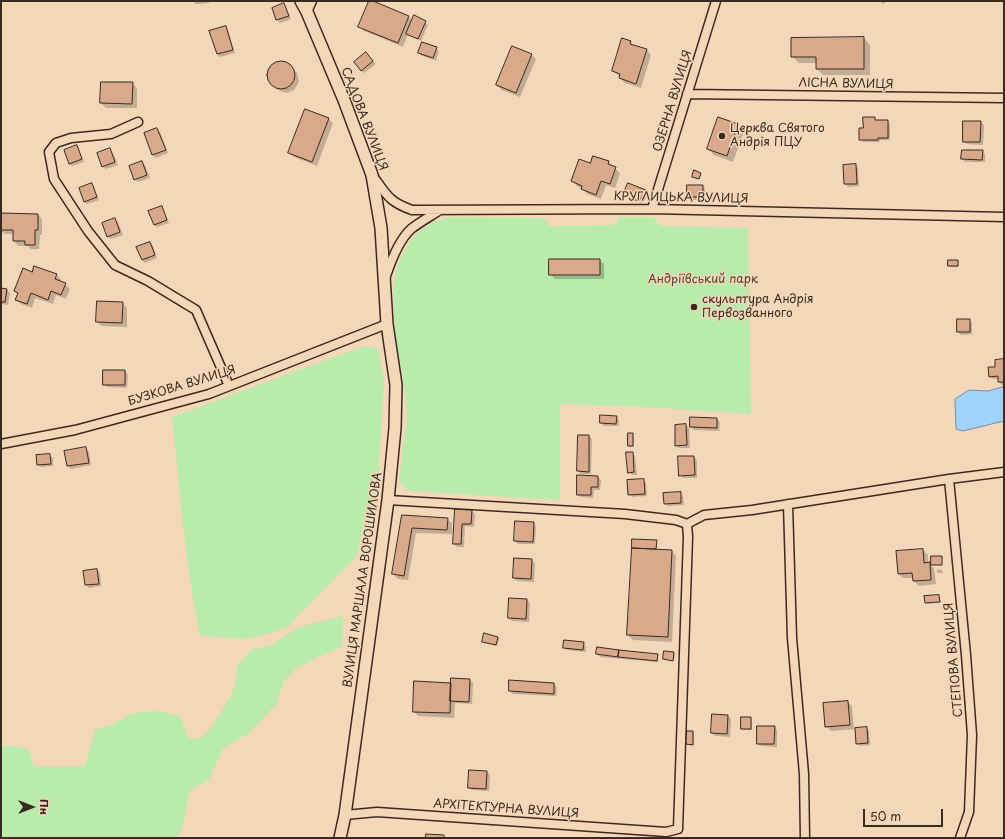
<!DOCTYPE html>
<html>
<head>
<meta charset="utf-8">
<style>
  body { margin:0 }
  #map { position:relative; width:1005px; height:839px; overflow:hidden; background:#f3d7b9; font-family:"Playpen Sans",sans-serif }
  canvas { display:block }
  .frame { position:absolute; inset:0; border:2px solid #3b2a1e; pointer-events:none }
  .north { position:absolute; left:12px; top:787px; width:40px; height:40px; -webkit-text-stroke:3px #f3d7b9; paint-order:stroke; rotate:90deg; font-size:11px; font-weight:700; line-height:16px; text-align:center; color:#3b2a1e }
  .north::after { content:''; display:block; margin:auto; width:14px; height:18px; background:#3b2a1e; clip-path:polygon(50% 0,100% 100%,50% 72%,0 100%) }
  .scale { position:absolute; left:863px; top:809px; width:80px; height:18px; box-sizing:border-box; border:2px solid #3b2a1e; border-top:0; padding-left:5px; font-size:12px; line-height:14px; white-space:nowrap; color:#3b2a1e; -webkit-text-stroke:3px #f3d7b9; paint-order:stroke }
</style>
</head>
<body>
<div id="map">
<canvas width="1005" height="839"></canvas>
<div class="frame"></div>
<div class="north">Пн</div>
<div class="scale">50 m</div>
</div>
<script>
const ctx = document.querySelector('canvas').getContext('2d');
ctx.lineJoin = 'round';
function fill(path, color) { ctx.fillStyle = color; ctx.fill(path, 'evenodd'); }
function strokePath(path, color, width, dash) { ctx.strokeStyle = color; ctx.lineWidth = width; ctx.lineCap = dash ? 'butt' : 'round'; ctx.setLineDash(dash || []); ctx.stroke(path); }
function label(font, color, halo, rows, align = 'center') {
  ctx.font = font + ' "Playpen Sans",sans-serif'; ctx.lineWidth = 3; ctx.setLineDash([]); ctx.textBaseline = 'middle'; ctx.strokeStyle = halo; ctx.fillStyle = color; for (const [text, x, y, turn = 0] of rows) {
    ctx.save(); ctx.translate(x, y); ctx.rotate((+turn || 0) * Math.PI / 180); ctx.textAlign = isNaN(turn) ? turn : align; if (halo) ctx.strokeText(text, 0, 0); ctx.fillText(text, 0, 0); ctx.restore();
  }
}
fill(new Path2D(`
  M451,217L544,218L549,226L615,225L619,217H654L660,226L748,228L751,414L629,406L560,404V500L408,491L399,481L407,417L406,397L396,342L393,289L395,276L398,264L408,245L419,231L435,221Z
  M364,346L378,349L384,379L377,498L370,503L356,557L286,628L249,639L200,636C185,564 180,490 172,417Z
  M343,616V634L341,647L320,656L295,669L284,681L276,704L248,734L223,748L209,780L190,790L182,827L176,838H1V746H18L28,750L34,766L53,767L85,766L95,730L115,723L133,713L156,711L180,716L188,738H202L211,728L231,696L236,681L237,666L252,649L271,645L294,630L303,626Z`), '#b8ebac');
const water = new Path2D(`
  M1004,387V421L963,431L956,429L955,399L969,390L987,391Z`);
fill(water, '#a0d2fd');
strokePath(water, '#788fa4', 1);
fill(new Path2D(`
  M193,1H209V3L196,4Z
  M370,1L408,17L413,21L425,22L428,25L421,41L408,34L403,47L364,31L359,26Z
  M880,1H887L883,4Z
  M283,4L286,7L291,19L280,23L277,20L273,8Z
  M225,27L228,30L235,53L220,57L217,54Z
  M864,38L870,45V75H823L817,69V63H799L792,56Z
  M630,42L635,47L647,50L651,55L641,88L625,83L620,78L621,76L618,75L613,71Z
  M436,48L439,51L436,61L422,56L419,53Z
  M531,55L536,59L520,97L502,90L497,85Z
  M369,56L376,64L364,73L361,70Z
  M281,62L289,65L297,73L299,82L294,90L286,93L278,90L270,81L269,72L273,65Z
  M132,83L137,88V108H106L101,103Z
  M874,118L877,121H887L890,124V140H880V142H863L860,139L864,129Z
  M328,119L333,123L317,166L294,157L289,153Z
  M981,122L984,125L983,145L967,144L964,142Z
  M738,124L744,131L733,162L714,155L708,149Z
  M157,129L160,132L168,153L156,158L153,155L145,133Z
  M76,147L79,150L84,162L72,166L69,164Z
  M110,150L113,153L118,165L106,169L103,166Z
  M982,151L985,154V162H965L962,159Z
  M142,162L145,165L150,178L138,182L135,179Z
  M608,162L620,173L615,188L606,185L601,199L587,194L582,188L577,186L572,181L591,165Z
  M855,165L858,168L859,186L848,187L845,184Z
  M91,185L94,188L99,200L87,204L84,201Z
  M688,186H702L705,189V200H691L688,197Z
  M645,190L648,193L646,199L642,203L627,198L624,195Z
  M162,208L164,211L169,223L157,227L154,225Z
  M1,214L38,215L42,219V235H40L39,249H31L28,246H18L14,241V234H5L1,231Z
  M115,219L118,222L123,235L111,239L108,236Z
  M150,243L153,246L157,258L145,263L142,260Z
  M599,260L604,264V279H555L550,274Z
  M957,261L959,267H950L949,266Z
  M32,273L56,275L61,279L60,282L65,284L70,289L66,299L56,295L53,304L35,298L32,308L21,304L16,300L18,294L15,291Z
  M1,289L7,290L10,293L8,305L1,304Z
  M122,303L127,308V327L102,326L97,322Z
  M969,320L972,323V334L961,335L958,332Z
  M1004,360V385H1002L999,382V379H993L990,376Z
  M125,371L128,374L127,388L107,387L104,384Z
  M616,417L619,420V426H604L601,423Z
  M717,419L720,422L719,431L694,430L691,427Z
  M686,425L689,428L690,448H679L676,445Z
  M633,434L634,435V447H631L629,446Z
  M579,436H589L592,439L591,474H581L578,471Z
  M86,449L89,452L91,465L71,469L68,466Z
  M632,453L635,456L637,475H632L629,472Z
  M50,455L53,458V466L41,467L38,465Z
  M694,457L697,460V478H683L680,475Z
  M598,477L601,480L600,490H594L593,498L581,497L578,494Z
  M643,480L646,483L647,496L632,497L629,494Z
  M680,494L683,496L684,505L668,506L665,503Z
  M455,510L472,511L475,514L474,527L465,526L464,547H457L454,544Z
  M403,516L447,519L452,523V534L416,533L408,580L398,579L393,574Z
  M533,523L536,526L535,544H518L515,541Z
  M633,540L656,541L657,542V550L672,551L676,556L672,642L633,640L628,635Z
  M923,550L928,555V564L934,568L936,584L919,586L914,581V578H903L899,574Z
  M532,560L535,563L534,582L517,581L514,578Z
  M937,569L942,570L943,573H937Z
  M97,570L100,573L101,586L89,588L86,585L84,572Z
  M939,596L941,602L927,604L926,602Z
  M527,600L530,603L529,622L512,621L509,618Z
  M498,637L499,639L497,646L484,642Z
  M583,643L586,646V652L567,650L564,647Z
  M674,653L675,654L674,661L664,659Z
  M597,654L657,655L658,657V662L600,657Z
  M470,680L473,683L472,704L455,703L454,718L418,716L414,711L451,684Z
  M554,684L557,687L556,696L513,694L510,691Z
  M847,702L852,706L854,729L866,728L869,731L870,745L860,746L857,743L856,729L831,731L826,726Z
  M728,716L731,719L730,737L715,736L712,733Z
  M751,718L752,719V730H743L742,728Z
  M774,727L777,730V747L761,746L758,744Z
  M693,732L694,733V745H689L687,744Z
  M470,771L487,772L490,775L489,791L472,790L469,787Z`), '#0003');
const building = new Path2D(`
  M369,1H373L409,16L398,43L358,27Z
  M284,3L289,16L276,20L272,8Z
  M414,15L426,21L418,39L406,34Z
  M226,26L233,50L217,54L209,31Z
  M864,37V69H816V57H791V38Z
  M622,38L631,41L630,44L647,49L636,84L619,78L620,74L612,71Z
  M422,42L437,47L433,58L418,53Z
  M512,46L532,54L516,93L496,85Z
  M366,52L373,61L361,71L354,62Z
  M267 75a14 14 0 1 1 28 0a14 14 0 1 1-28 0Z
  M101,82H133L132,104L100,103Z
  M305,109L329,118L312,162L288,153Z
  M718,117L738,124L727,156L707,149Z
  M863,117H875V120H888V138H878V140H859V128H863Z
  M963,121H981L980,142H963Z
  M157,128L166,150L152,155L144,133Z
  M77,145L82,159L69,164L64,150Z
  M110,148L115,162L102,167L97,153Z
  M962,150H983L982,160L961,159Z
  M593,156L609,161L608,164L616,167L610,184L601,181L596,195L581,189L582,186L571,181L579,159L590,163Z
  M142,161L147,175L134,180L129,166Z
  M856,164L857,184H844L843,165Z
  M694,170L701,173L699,179L692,177Z
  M92,183L97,197L84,202L79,188Z
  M628,183L646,190L643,196L638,201L623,195Z
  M687,185H703V197H687Z
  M162,206L167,220L154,225L148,211Z
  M1,213L38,214V230H35V245H25V241H13V230H1Z
  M115,218L120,232L107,237L102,223Z
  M150,242L155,255L142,260L136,247Z
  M549,259H600V275H549Z
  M948,260H958V266H948Z
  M34,266L57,274L55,279L66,283L61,295L51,291L48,300L31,293L27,304L15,300L18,293L14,291L23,268L32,272Z
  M1,288L7,289L5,302H1Z
  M97,301L123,302L122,323L96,322Z
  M957,319H970V332H957Z
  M1004,359V382H998V376L989,377L988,367H995V360Z
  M103,370H125V385H103Z
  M600,415L617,416L616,424L600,423Z
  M690,417L717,418V428L690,427Z
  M686,424L687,445L675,446V425Z
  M628,433H633V446H628Z
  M578,435H589V472L577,471Z
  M86,447L89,463L67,466L64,451Z
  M626,452H633L634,472L628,473Z
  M50,454L51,464L37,465L36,455Z
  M678,456H694L695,475L679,476Z
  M577,475L598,476V487H591V495H577Z
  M644,479L645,494L628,495L627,480Z
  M681,492V503L664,504L663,493Z
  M455,509L472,510L471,524H462L461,544H453Z
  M402,515L448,518L447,530L412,528L404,576L392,574Z
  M515,521L534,522L533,542L514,541Z
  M632,539L657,540L656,549L632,548Z
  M632,548L672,550L668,637L627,635Z
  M923,549L924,563L930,562L931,580L913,581L912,573L898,574L896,551Z
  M931,556H942V565H931Z
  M514,558L532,559L531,579L513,578Z
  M97,569L99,584L85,585L83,571Z
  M939,595L940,602L925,603L924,596Z
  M509,598L527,599L526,619L508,618Z
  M484,633L498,637L496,645L482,642Z
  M564,640L584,642L583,650L563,648Z
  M597,647L619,650L618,657L596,654Z
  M619,650L658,654L657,661L618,657Z
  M664,651L674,652L673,661L663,659Z
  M451,678L470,679L469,702L450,701Z
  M509,680L554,683V694L509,691Z
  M414,681L451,683L450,713L413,712Z
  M848,701L850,725L825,727L823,703Z
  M712,714L728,715L727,734L711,733Z
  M741,717H751V729H741Z
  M757,726H775L774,744H757Z
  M867,727L868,743L856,744L855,728Z
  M687,731H693V745L686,744Z
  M469,770L487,771L486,789L468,788Z
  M426,834L444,835V838H426Z`);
fill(building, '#d8a98a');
strokePath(building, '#3b2a1e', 1);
const minor = new Path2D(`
  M307,12L312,1
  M687,94L1004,98
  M138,122L111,134L71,138L56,143L49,152L54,179L88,231L115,265L148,281L196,310L229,386
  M373,176C387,195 389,202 412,210L652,209L1004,217
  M652,209L716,1
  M386,276C391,261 399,240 411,229C420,222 431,216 440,210
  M1,444L75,430L209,394L387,324
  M949,479L966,655L972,735L969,812L960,838
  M788,504L792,638L804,774L805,838
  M687,524L704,515L752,510L949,479L1004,472
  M345,815L377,812L666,832L678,829L688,537L687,524L676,520L625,514L388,500`);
const tertiary = new Path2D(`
  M301,1L307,12L344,100L372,175L381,228L387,324L396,385L395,428L388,500L345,815L340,838`);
strokePath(minor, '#3b2a1e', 11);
strokePath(tertiary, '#3b2a1e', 14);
strokePath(minor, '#f3d7b9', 8);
strokePath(tertiary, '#f3d7b9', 11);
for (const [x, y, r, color] of [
  [722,136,4,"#3b2a1e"],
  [694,307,4,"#3b2a1e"]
]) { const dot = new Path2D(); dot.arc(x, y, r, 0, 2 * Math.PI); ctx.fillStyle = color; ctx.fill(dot); strokePath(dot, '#f3d7b9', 1.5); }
label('12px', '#3b2a1e', '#f3d7b9', [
  ["ЛІСНА ВУЛИЦЯ",846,84,1],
  ["ОЗЕРНА ВУЛИЦЯ",673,101,-73],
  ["САДОВА ВУЛИЦЯ",364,119,69],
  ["КРУГЛИЦЬКА ВУЛИЦЯ",681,198,1],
  ["БУЗКОВА ВУЛИЦЯ",182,386,-17],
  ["ВУЛИЦЯ МАРШАЛА ВОРОШИЛОВА",363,580,-82],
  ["СТЕПОВА ВУЛИЦЯ",954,660,-95],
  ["АРХІТЕКТУРНА ВУЛИЦЯ",506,809,4]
]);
label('12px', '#3b2a1e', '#f3d7b9', [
  ["Церква Святого",730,129],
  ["Андрія ПЦУ",730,143],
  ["скульптура Андрія",702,300],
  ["Первозванного",702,314]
], 'left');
label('12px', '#4e4733', '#f3d7b9', [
  ["Андріївський парк",703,280]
]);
</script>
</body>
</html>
